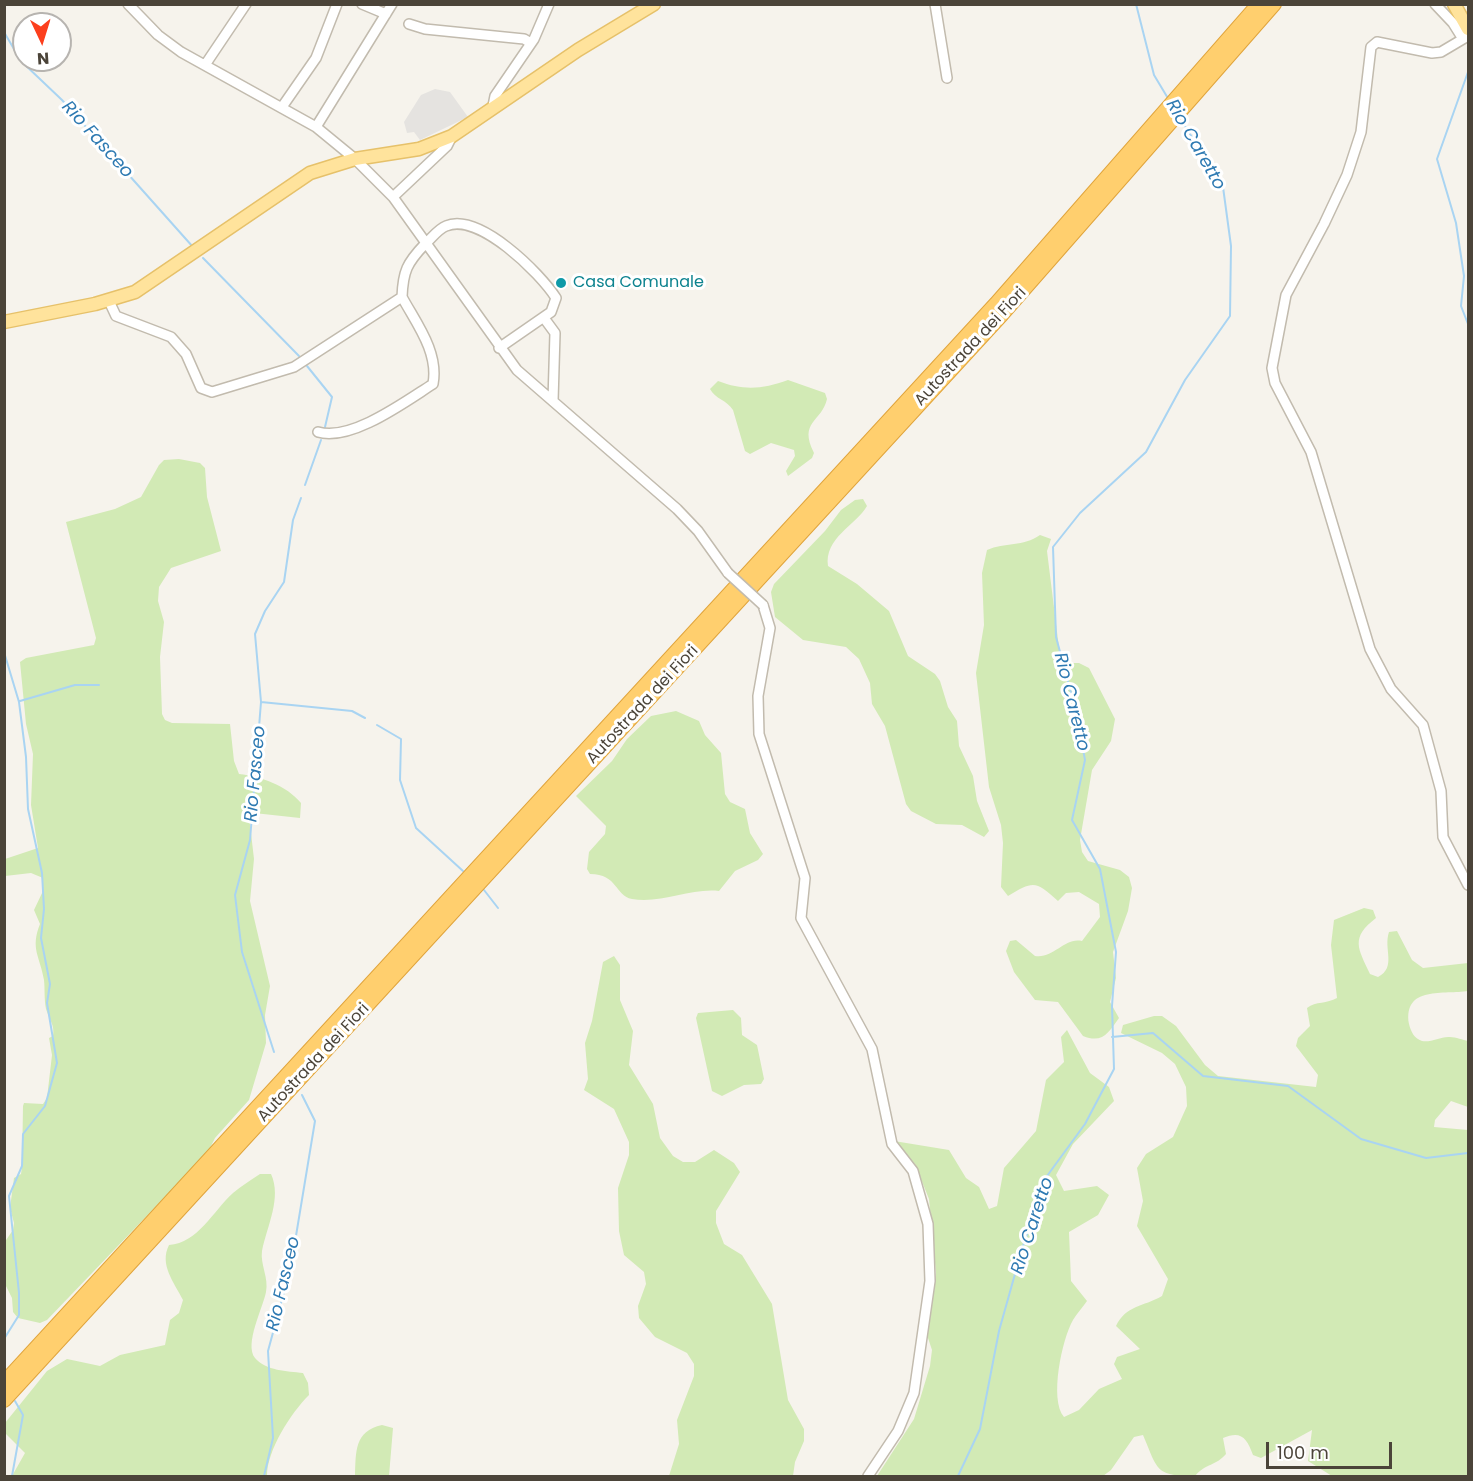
<!DOCTYPE html>
<html>
<head>
<meta charset="utf-8">
<style>
  body { margin:0 }
  #map { position:relative; width:1473px; height:1481px; overflow:hidden; background:#f6f3ec; font-family:Poppins,sans-serif }
  canvas { display:block }
  .frame { position:absolute; inset:0; border:6px solid #4b4439; pointer-events:none }
  .north { position:absolute; left:12px; top:12px; width:60px; height:60px; box-sizing:border-box; background:#fff; border:2px solid #b7b4b0; border-radius:50%; rotate:176deg; font-size:16px; font-weight:700; line-height:24px; text-align:center; color:#4b4439 }
  .north::after { content:''; display:block; margin:auto; width:21px; height:27px; background:#fc3f1d; clip-path:polygon(50% 0,100% 100%,50% 72%,0 100%) }
  .scale { position:absolute; left:1266px; top:1442px; width:126px; height:27px; box-sizing:border-box; border:3px solid #4b4439; border-top:0; padding-left:8px; font-size:18px; line-height:21px; white-space:nowrap; color:#4b4439; -webkit-text-stroke:4px #fff; paint-order:stroke }
</style>
</head>
<body>
<div id="map">
<canvas width="1473" height="1481"></canvas>
<div class="frame"></div>
<div class="north">N</div>
<div class="scale">100 m</div>
</div>
<script>
const ctx = document.querySelector('canvas').getContext('2d');
ctx.lineJoin = 'round';
function fill(path, color) { ctx.fillStyle = color; ctx.fill(path, 'evenodd'); }
function strokePath(path, color, width, dash) { ctx.strokeStyle = color; ctx.lineWidth = width; ctx.lineCap = dash ? 'butt' : 'round'; ctx.setLineDash(dash || []); ctx.stroke(path); }
function label(font, color, halo, rows, align = 'center') {
  ctx.font = font + ' Poppins,sans-serif'; ctx.lineWidth = 6; ctx.setLineDash([]); ctx.textBaseline = 'middle'; ctx.strokeStyle = halo; ctx.fillStyle = color; for (const [text, x, y, turn = 0] of rows) {
    ctx.save(); ctx.translate(x, y); ctx.rotate((+turn || 0) * Math.PI / 180); ctx.textAlign = isNaN(turn) ? turn : align; if (halo) ctx.strokeText(text, 0, 0); ctx.fillText(text, 0, 0); ctx.restore();
  }
}
fill(new Path2D(`
  M788,380L825,393L827,399C822,422 798,421 814,453L812,458L788,476L786,471L795,456L794,450L771,443L750,454L745,451L733,410C727,400 715,399 710,389L718,381C744,391 763,389 788,380Z
  M179,459L200,463L205,468L207,497L221,551L171,568L159,587L158,601L164,622L160,657L162,714L165,720L172,723L230,724L234,761L239,774C262,777 286,785 301,803L300,818L254,813L249,816L254,859L250,901L270,986L265,1015L266,1043L249,1100L215,1138L208,1152L47,1320L40,1323L18,1318L13,1312L12,1298L5,1284L4,1243L13,1230L14,1223L10,1208L14,1178L21,1174L22,1167L23,1106L24,1103L43,1104L47,1098L52,1055L49,1038L53,1036C55,1025 49,1019 46,1009C44,999 45,989 44,980C40,956 30,949 40,924L34,910L43,891V878L31,873L5,876V859L38,848L31,805L33,754L26,724L20,662L26,658L94,645L96,638L66,522L115,509L141,497L159,465L164,460Z
  M863,499L867,506C856,525 824,538 828,566L857,584L889,611L908,656L935,674L940,681L948,707L957,721L959,746L973,776L977,801L989,831L984,837L962,825L936,824L911,811L906,804L885,726L872,704L870,683L859,659L846,647L803,640L775,617L771,592L774,584L825,531L841,510L855,500Z
  M1040,535L1051,539L1047,551L1060,656L1067,663H1079L1089,668L1115,719L1111,741L1092,770L1080,840L1082,852L1088,861L1120,870L1129,877L1132,888L1128,911L1113,952L1116,978L1110,1002L1119,1018C1109,1032 1103,1044 1083,1036L1058,1002L1035,1000L1014,972L1006,951L1010,941L1016,940L1035,956C1054,959 1064,937 1082,941L1100,917L1099,904L1079,892L1066,893L1058,901C1036,881 1034,880 1008,896L1001,887L1003,843L1001,825L989,787L976,673L984,625L982,573L987,550C1005,542 1023,547 1040,535Z
  M676,711L699,721L705,735L721,753L725,794L730,802L745,809L750,833L763,854L758,860L735,871L719,891C690,888 661,904 632,899C615,896 618,874 590,874L587,869L589,852L605,834L606,826L576,796L612,761L627,739L651,716Z
  M1364,908L1373,910L1376,918C1350,938 1358,948 1370,974L1378,977C1397,967 1383,949 1389,932L1397,931L1412,960L1423,968L1468,963V991C1445,995 1403,985 1409,1024C1411,1032 1414,1038 1422,1041C1431,1043 1441,1036 1450,1037C1456,1037 1463,1040 1468,1041V1107L1451,1101L1435,1120L1434,1127L1468,1130V1476H1332L1308,1461L1312,1430L1261,1458L1253,1455C1247,1438 1241,1430 1223,1438L1226,1454C1216,1466 1206,1463 1195,1476C1155,1476 1158,1470 1143,1435L1134,1437L1111,1470L1103,1476H877L914,1419L930,1366L932,1350L927,1335L936,1273L929,1199L915,1164L894,1141L949,1150L966,1178L979,1187L989,1209L997,1206L1004,1168L1036,1131L1046,1080L1064,1062L1061,1037L1067,1030L1090,1073L1109,1087L1114,1101L1073,1144L1056,1175L1064,1191L1097,1186L1109,1195L1098,1215L1069,1232L1071,1281L1087,1301C1083,1307 1077,1313 1073,1320C1062,1339 1049,1400 1064,1417L1079,1410L1099,1389L1122,1379L1114,1364L1117,1357L1140,1349L1116,1326C1126,1305 1143,1307 1162,1296L1168,1279L1137,1226L1143,1201L1137,1168L1146,1154L1173,1137L1187,1106L1186,1087L1175,1064L1162,1053L1121,1033L1123,1025L1154,1016H1162L1176,1026L1205,1065L1218,1076L1316,1087L1318,1075L1296,1046L1298,1038L1310,1026L1307,1008C1316,1001 1327,1004 1337,998L1331,945L1334,920Z
  M614,956L620,965V1000L633,1031L629,1065L653,1104L660,1138L673,1156L683,1162H695L714,1150L734,1163L740,1172L716,1211V1223L724,1244L742,1255L772,1304L788,1400L804,1429V1441L795,1462L793,1476H669L679,1444L677,1420L694,1376V1364L687,1353L655,1337L639,1318L638,1306L646,1284L644,1272L624,1255L619,1231L618,1188L629,1155V1142L614,1109L584,1090L588,1079L585,1043L592,1021L603,962Z
  M733,1010L741,1018L742,1035L757,1045L764,1079L761,1084L744,1085L722,1096L712,1091L696,1018L698,1013Z
  M260,1174H271C282,1198 267,1226 262,1251C260,1264 269,1278 266,1292C263,1308 244,1344 255,1358C266,1371 287,1371 303,1373L308,1383L309,1395C291,1413 267,1450 267,1476H12L25,1453L5,1433V1423L47,1371L67,1359L100,1366L120,1355L165,1345L170,1320L179,1313L183,1300C174,1282 159,1265 169,1245C198,1243 213,1211 233,1193C241,1186 251,1180 260,1174Z
  M382,1425L393,1428L389,1476H355C356,1452 354,1431 382,1425Z`), '#d2eab5');
fill(new Path2D(`
  M435,89L450,92L468,117L420,140L414,132L407,133L404,122L421,95Z`), '#e5e3e0');
strokePath(new Path2D(`
  M1136,4L1154,75L1169,100
  M4,32L21,61L62,100L193,247
  M1468,72L1437,159L1456,223L1464,276L1461,306L1468,324
  M203,258L299,356
  M307,366L332,397L325,427
  M305,485L321,440
  M4,652L19,702L26,757L28,809L42,873L44,909L41,938L50,984L47,1003L57,1063L45,1106L23,1134L22,1166L9,1196L19,1293V1315L4,1339
  M20,701L75,685H99
  M261,702L352,711L365,718
  M377,725L401,739L400,780L416,828L463,871
  M484,890L498,908
  M1112,1037L1153,1033L1203,1076L1288,1086L1361,1139L1426,1158L1468,1153
  M274,1052L242,952L235,895L250,840L261,702L255,634L265,611L284,582L293,520L301,498
  M12,1476L23,1415L15,1401
  M264,1476L273,1438L268,1351L291,1266L315,1121L302,1095
  M958,1476L980,1429L999,1331L1022,1249L1047,1176L1085,1124L1114,1069L1112,1006L1116,952L1100,869L1072,820L1085,760L1076,711L1056,637L1053,547L1080,513L1146,452L1185,380L1230,316L1231,246L1223,187L1180,118`), '#a9d4f2', 2);
const minor = new Path2D(`
  M128,4L158,35L181,52L316,127L355,159L393,197L517,370L677,509L698,531L728,573
  M362,4L386,14
  M935,4L947,78
  M1435,4L1453,23L1463,39
  M409,24L425,29L524,39L531,43
  M1468,36L1441,52L1432,53L1377,42L1371,47L1361,132L1347,175L1324,224L1286,295L1272,368L1275,383L1311,452L1370,649L1391,689L1423,725L1441,791L1443,837L1468,885
  M205,65L246,4
  M493,106L495,96L534,39L549,4
  M282,107L316,58L337,4
  M316,127L392,4
  M393,197L447,146L452,136
  M402,297C403,271 407,263 425,244C431,239 438,229 446,226C479,212 540,273 556,298L551,312L499,348
  M109,301L116,316L171,337L186,354L201,388L212,392L294,367L402,297C416,323 439,352 433,384C406,401 351,442 318,432
  M544,318L555,333L553,401
  M763,605L770,628L758,696L759,734L805,878L801,918L872,1049L892,1144L913,1171L928,1224L930,1281L914,1393L898,1431L868,1476`);
const major = new Path2D(`
  M1454,4L1468,29
  M4,322L95,304L135,292L310,173L355,159L419,149L452,136L578,50L654,4`);
const highway = new Path2D(`
  M4,1383L996,304L1259,4
  M4,1400L1002,314L1274,4`);
strokePath(minor, '#c2bbae', 12);
strokePath(major, '#e6c16a', 15);
strokePath(highway, '#e0a43c', 16);
strokePath(minor, '#fff', 9);
strokePath(major, '#ffe39c', 12);
strokePath(highway, '#ffcf6e', 14);
const minorBridge = new Path2D(`
  M728,573L763,605`);
strokePath(minorBridge, '#c2bbae', 12, []);
strokePath(minorBridge, '#fff', 9);
for (const [x, y, r, color] of [
  [561,283,6,"#0f9aa8"]
]) { const dot = new Path2D(); dot.arc(x, y, r, 0, 2 * Math.PI); ctx.fillStyle = color; ctx.fill(dot); strokePath(dot, '#fff', 2); }
label('16px', '#0d838f', '#fff', [
  ["Casa Comunale",573,283]
], 'left');
label('16px', '#4b4439', '#fff', [
  ["Autostrada dei Fiori",971,347,-47],
  ["Autostrada dei Fiori",643,705,-47],
  ["Autostrada dei Fiori",314,1063,-47]
]);
label('italic 18px', '#2e7ab2', '#fff', [
  ["Rio Fasceo",97,140,48],
  ["Rio Caretto",1195,145,60],
  ["Rio Caretto",1071,702,76],
  ["Rio Fasceo",256,774,-85],
  ["Rio Caretto",1033,1226,-72],
  ["Rio Fasceo",284,1284,-77]
]);
</script>
</body>
</html>
